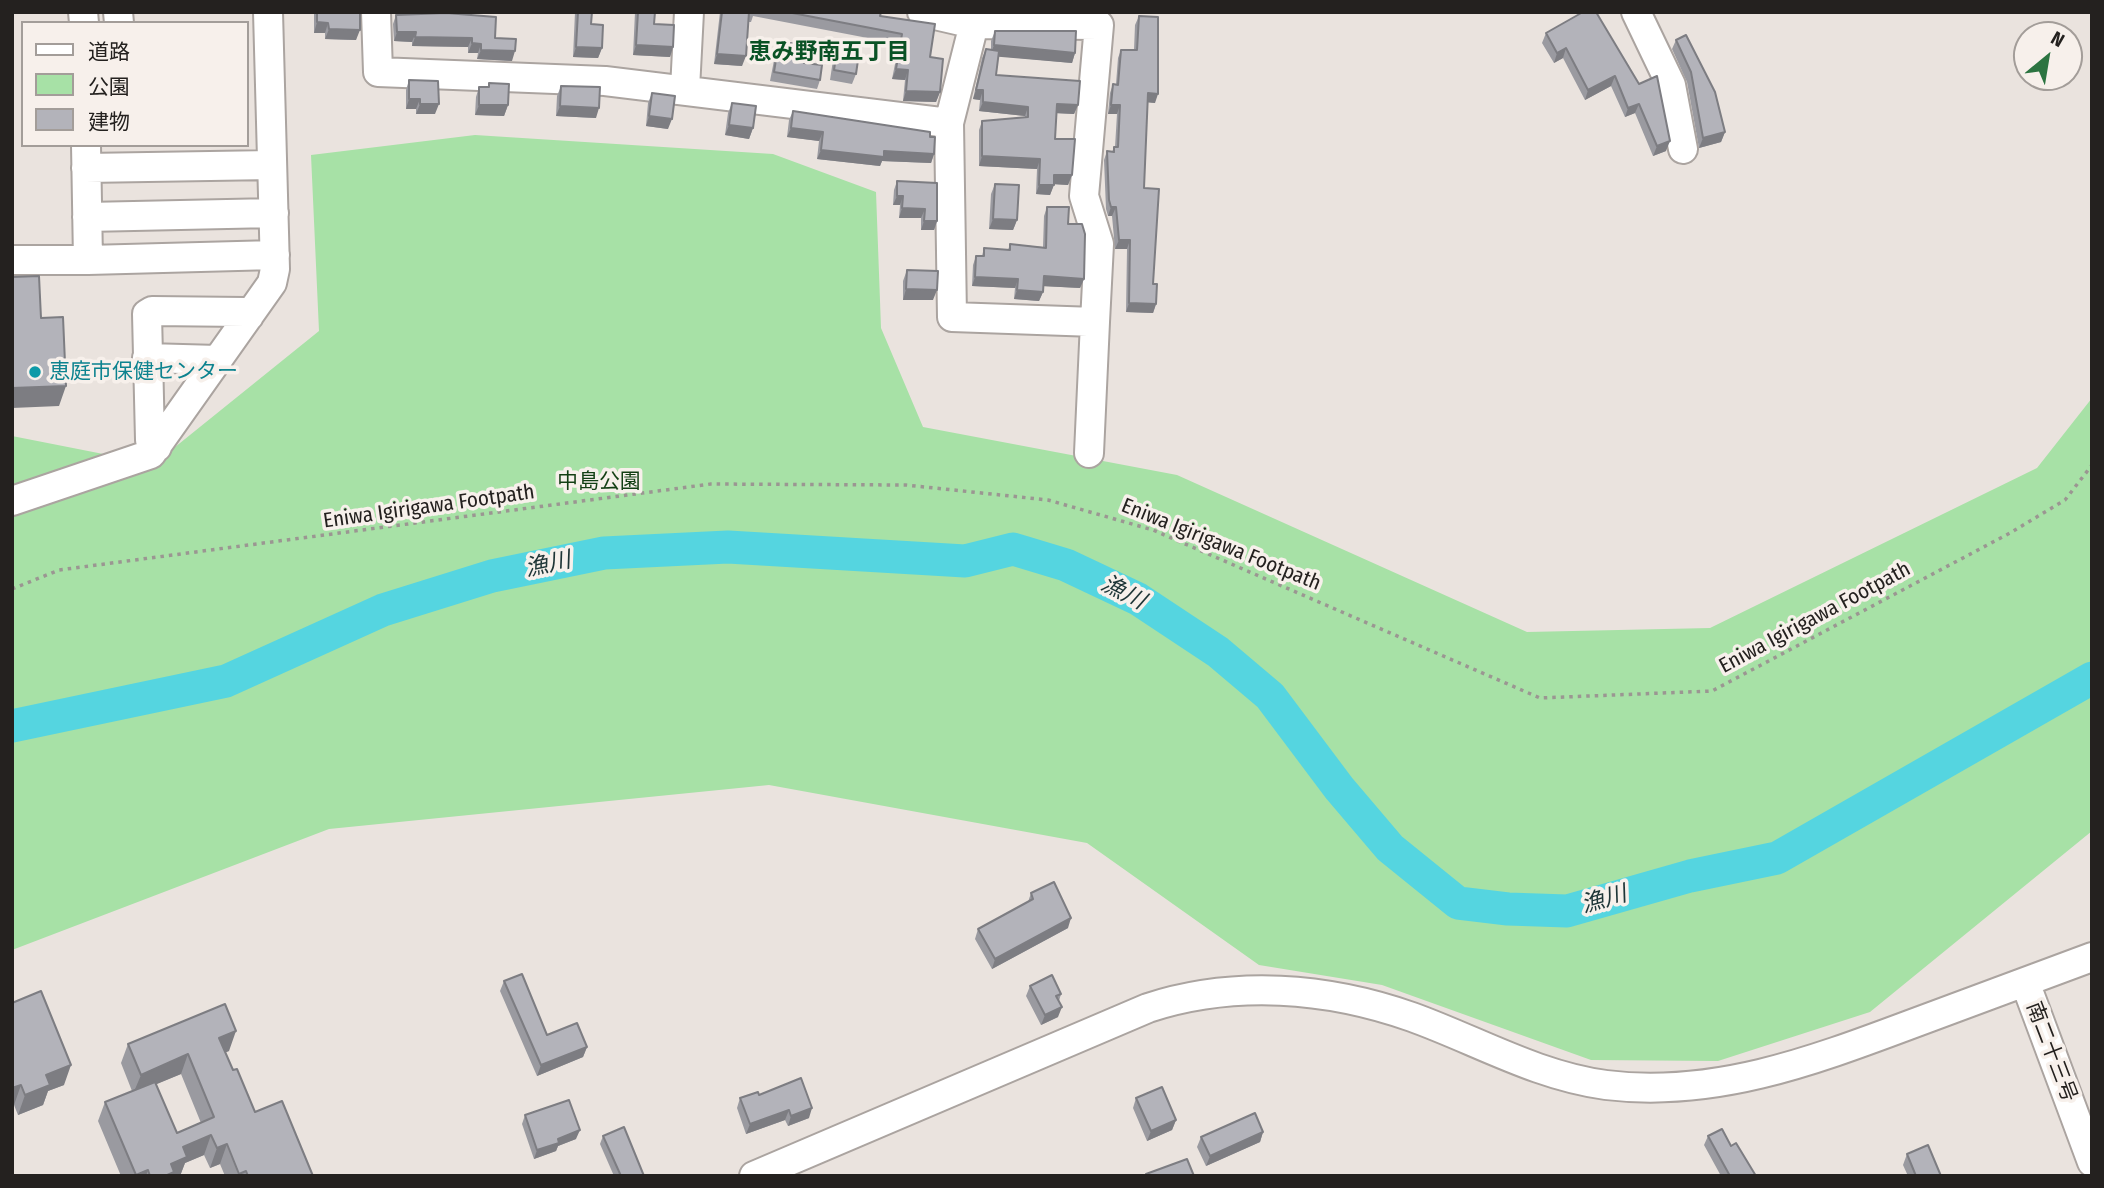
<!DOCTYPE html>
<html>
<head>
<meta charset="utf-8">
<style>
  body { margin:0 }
  #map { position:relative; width:2104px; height:1188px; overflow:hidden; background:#eae3de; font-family:"Fira Sans Condensed","Noto Sans JP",sans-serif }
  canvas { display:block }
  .frame { position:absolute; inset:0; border:14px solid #24211f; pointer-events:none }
  .legend { position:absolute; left:21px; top:21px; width:228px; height:126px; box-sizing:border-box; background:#f7f0eb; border:2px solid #a39d99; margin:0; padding:9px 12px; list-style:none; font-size:21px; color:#24211f }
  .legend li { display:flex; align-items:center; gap:14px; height:35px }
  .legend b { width:35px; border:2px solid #a39d99 }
  .north { position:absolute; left:2013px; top:21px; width:70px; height:70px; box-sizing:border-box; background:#f7f0eb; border:2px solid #a39d99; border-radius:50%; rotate:30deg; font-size:19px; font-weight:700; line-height:28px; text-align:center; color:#24211f }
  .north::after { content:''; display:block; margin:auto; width:24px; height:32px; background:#2c7441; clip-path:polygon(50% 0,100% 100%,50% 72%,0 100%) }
</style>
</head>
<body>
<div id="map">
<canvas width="2104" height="1188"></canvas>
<div class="frame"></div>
<ul class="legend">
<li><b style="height:9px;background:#fff"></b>道路</li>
<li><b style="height:19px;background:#a7e1a6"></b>公園</li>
<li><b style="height:19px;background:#b3b3ba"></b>建物</li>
</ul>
<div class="north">N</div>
</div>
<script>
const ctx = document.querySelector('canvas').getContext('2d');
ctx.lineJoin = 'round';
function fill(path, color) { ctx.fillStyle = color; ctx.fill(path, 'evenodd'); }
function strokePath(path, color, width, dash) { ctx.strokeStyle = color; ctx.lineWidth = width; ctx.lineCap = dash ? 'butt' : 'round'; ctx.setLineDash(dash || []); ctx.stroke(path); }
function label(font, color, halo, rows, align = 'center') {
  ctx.font = font + ' "Fira Sans Condensed","Noto Sans JP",sans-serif'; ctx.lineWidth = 7; ctx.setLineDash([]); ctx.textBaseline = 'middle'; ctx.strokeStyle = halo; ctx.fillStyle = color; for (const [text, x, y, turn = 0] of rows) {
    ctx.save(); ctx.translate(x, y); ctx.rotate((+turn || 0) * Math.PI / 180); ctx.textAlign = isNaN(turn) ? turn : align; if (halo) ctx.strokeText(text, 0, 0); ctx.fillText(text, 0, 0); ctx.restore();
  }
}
fill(new Path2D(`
  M475,135L773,154L876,192L881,328L923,427L1177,475L1527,632L1710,628L2037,468L2092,398V831L1870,1012L1718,1061L1591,1060L1382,985L1259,965L1087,843L769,785L329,829L12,950V436L154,464L319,331L311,155Z`), '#a7e1a6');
strokePath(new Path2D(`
  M12,726L226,681L383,610L492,576L604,553L728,547L965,561L1013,549L1066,565L1138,599L1218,652L1270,696L1339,788L1390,848L1458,903L1508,909L1567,911L1690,876L1777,858L2092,678`), '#55d5e0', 33);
const minor = new Path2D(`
  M83,12L84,23
  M118,12L119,23
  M376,12L378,72L605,81L949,123
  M922,12L974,24L1099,25L1084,196L1099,244L1095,322L952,317L949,123L974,24V12
  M1636,12L1671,85L1683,149
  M685,89L689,12
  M86,168L272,165
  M87,217L274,213
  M12,260H88L86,145
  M88,260L275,255
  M147,358L218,360
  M157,447L150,440L147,314L152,311L245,312L249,316
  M1089,453L1095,322
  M12,501L151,454L272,283L275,269L268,12
  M2025,982L2092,1162
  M754,1176L1148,1008C1234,980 1327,987 1412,1017C1476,1040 1537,1076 1606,1085C1713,1098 1810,1062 1909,1025C1970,1002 2031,980 2092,957`);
strokePath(minor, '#aba4a0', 32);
strokePath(new Path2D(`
  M12,589L59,570L711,484L906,485L1048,500L1153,530L1540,698L1712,691L2010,533L2065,500L2092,465`), '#9b9692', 3.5, [3.5, 5]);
strokePath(minor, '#fff', 28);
fill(new Path2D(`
  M314,12H360L356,40L325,39V33H314Z
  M575,12H592L591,24L602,48L598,58L573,57Z
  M635,12H655L654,24L673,47L670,57L633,55Z
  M720,12H881L880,16L930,57L940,92L936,102L903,101L905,80L892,79L899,44L753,16L751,22H748L742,66L714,64Z
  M1583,12L1666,151L1653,156L1635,113L1625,117L1611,86L1585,100L1563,58L1554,63L1542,43L1546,33Z
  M396,15L495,38L512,61L477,59L478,53H468V47L412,46V42L394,41L393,24Z
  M1139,16L1155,103L1147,102L1144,188L1156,304L1153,313L1126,312L1127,249H1115L1112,216H1108L1106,209L1104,160L1107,151L1112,152L1114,147H1115L1117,114H1108L1110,93L1113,84H1116L1118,58L1121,50H1134L1135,25Z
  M995,31L1075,53L1072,63L998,56L996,75L1078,105L1074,114L1056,113L1055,139L1072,175L1068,185L1054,184L1050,195L1036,194L1037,169L979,166V130L982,121L1025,118V116L979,111L980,100L973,99L982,58L986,49L991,50V41Z
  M1676,40L1725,132L1721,142L1699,148L1687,82L1672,49Z
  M779,41L804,63L820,80L817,89L770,81L776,50Z
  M837,50L856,74L852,84L830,80L833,60Z
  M409,80L435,114H416V109H406V90Z
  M489,83L508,105L504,116L475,115L476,97L479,87H488Z
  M561,86L596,118L556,116L557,96Z
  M652,93L668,129L646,126L648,103Z
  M732,103L753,128L749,139L725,135L728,113Z
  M793,111L930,137L934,154L931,163L882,161L880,166L817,159L819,141L787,137L789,120Z
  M897,181L937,221L934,230H921V218H899L900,205H893L894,190Z
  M995,184L1017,220L1013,230L989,229L991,194Z
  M1047,207L1068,224L1084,279L1080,288L1043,286V292L1039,301L1014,299L1015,288L972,286L973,265L976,256H982L984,248L1008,250L1010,244L1043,247L1044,216Z
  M907,270L933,300H903V281Z
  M1031,893L1068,928L992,969L975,939L978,929L1028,902Z
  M504,981L547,1035L587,1047L583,1057L537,1076L500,991Z
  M1030,986L1061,994L1059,1001L1058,1017L1041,1025L1026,996Z
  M12,1003L64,1085L48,1091L43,1105L18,1115L14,1105H12Z
  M128,1044L229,1051L225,1052L233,1070L255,1112L313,1176H225L220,1164L210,1168L204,1155L185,1163L180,1176H121L98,1121L105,1102L132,1091L121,1063ZM181,1074L201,1123L177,1133L156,1084Z
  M759,1095L809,1118L788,1126L785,1120L746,1134L737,1108L740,1098Z
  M1136,1098L1176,1120L1172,1130L1147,1141L1133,1108Z
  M525,1115L576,1139L558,1146L556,1151L534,1159L522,1124Z
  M1263,1132L1260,1142L1206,1166L1197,1147L1201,1137Z
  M603,1136L644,1176H614L600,1144Z
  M1708,1136L1731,1146L1756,1176H1721L1704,1145Z
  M1907,1154L1941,1176H1908L1903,1165Z`), '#9a9aa0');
fill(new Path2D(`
  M317,22L328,23L325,33H314Z
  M329,29L360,30L356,40L325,39Z
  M397,32H416L412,42L394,41Z
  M415,37L472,38L468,47L412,46Z
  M472,43L481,44L478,53H468Z
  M636,45L673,47L670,57L633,55Z
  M994,45L1075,53L1072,63L990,56Z
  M576,47L602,48L598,58L573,57Z
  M1566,48L1563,58L1554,63L1557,53Z
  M481,50L515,51L512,61L477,59Z
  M717,54L746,56L742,66L714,64Z
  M896,69L908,70L905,80L892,79Z
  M1615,76L1611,86L1585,100L1588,90Z
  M976,90H983L980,100L973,99Z
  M906,91L940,92L936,102L903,101Z
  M1148,93L1158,94L1155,103L1144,102Z
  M409,99H420L416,109H406Z
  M983,102L1028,107L1025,116L979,111Z
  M420,104H439L435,114H416Z
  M1057,104L1078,105L1074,114L1053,113Z
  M1639,104L1635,113L1625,117L1628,108Z
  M479,105H508L504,116L475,115Z
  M1111,105H1120L1117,114H1108Z
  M560,106L599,108L596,118L556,116Z
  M649,116L672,119L668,129L646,126Z
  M729,125L753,128L749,139L725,135Z
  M791,128L823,132L819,141L787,137Z
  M1725,132L1721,142L1699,148L1703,138Z
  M1670,141L1666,151L1653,156L1657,146Z
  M821,150L884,151L934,154L931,163L882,161L880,166L817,159Z
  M982,156L1040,159L1037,169L979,166Z
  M1054,175H1072L1068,185L1051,184Z
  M1039,185H1054L1050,195L1036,194Z
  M897,196H903L900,205H893Z
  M1111,207H1116L1112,216H1108Z
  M902,208L925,209L921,218H899Z
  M993,219L1017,220L1013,230L989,229Z
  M924,221H937L934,230H921Z
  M1119,240H1130L1127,249H1115Z
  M1044,276L1084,279L1080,288L1041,286Z
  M975,277L1018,279L1015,288L972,286Z
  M906,289L937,290L933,300H903Z
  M1017,290L1043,292L1039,301L1014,299Z
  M1129,303L1156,304L1153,313L1126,312Z
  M66,386L59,406L12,408V388Z
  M1071,918L1068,928L992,969L995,959Z
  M1062,1007L1058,1017L1041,1025L1045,1015Z
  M236,1031L229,1051L212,1058L219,1038Z
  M587,1047L583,1057L537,1076L541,1065Z
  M188,1054L181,1074L133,1094L141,1075Z
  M71,1065L64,1085L48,1091L43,1105L18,1115L25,1095L46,1075Z
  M21,1085L14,1105H12V1088Z
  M812,1108L809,1118L788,1126L791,1116Z
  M789,1110L785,1120L746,1134L750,1124Z
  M1176,1120L1172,1130L1147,1141L1151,1131Z
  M580,1130L576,1139L558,1146L556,1151L534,1159L537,1150L558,1139Z
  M1263,1132L1260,1142L1206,1166L1210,1156Z
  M211,1135L204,1155L185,1163L180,1176H165L171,1164L183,1147Z
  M227,1144L220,1164L210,1168L217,1148Z
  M148,1170L146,1176H135L136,1175Z`), '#7d7d82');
const building = new Path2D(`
  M317,12H360V30L329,29L328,23L317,22Z
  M578,12H592L591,24L603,25L602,48L576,47Z
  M638,12H655L654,24L674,25L673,47L636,45Z
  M722,12H749L746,56L717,54Z
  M787,12H881L880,16L935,24L930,57L943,59L940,92L906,91L908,70L896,69L902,34Z
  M1583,12H1596L1639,84L1657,76L1670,141L1657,146L1639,104L1628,108L1615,76L1588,90L1566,48L1557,53L1546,33Z
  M446,13L496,17L495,38L516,39L515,51L481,50V44L472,43V38L415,37L416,32H397L396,15Z
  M1139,16L1158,17V94L1148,93L1144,188L1159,189L1153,284H1157L1156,304L1129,303L1130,240H1119L1116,207H1111L1109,200L1107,151L1114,152V147H1118L1120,105H1111L1113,84L1118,85L1121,50H1137Z
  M995,31H1076L1075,53L994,45Z
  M1686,35L1715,92L1725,132L1703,138L1691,72L1676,40Z
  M779,41L807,46L804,63L822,65L820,80L774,72Z
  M986,49L999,51L996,75L1080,81L1078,105L1057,104L1055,139H1075L1072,175H1054V185H1039L1040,159L982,156V121L1028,117V107L983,102V90H976Z
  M837,50L859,53L856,74L834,70Z
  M409,80L438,81L439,104H420V99H409Z
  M489,83L509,84L508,105H479V87H489Z
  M561,86L600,87L599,108L560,106Z
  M652,93L675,96L672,119L649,116Z
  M732,103L756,106L753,128L729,125Z
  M793,111L930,132V137H935L934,154L884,151V157L821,150L823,132L791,128Z
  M897,181L937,183V221H924L925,209L902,208L903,196H897Z
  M995,184L1019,185L1017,220L993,219Z
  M1047,207H1069L1068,224H1082L1085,234L1084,279L1044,276L1043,292L1017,290L1018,279L975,277L976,256H984V248L1010,250V244L1046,248Z
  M907,270L938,271L937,290L906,289Z
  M39,276L41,318L63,317L66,386L12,388V277Z
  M1054,882L1071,918L995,959L978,929L1033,899L1031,893Z
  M522,974L547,1035L577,1023L587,1047L541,1065L504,981Z
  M1052,975L1061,994L1056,996L1062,1007L1045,1015L1030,986Z
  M41,991L71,1065L46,1075L50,1085L25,1095L21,1085L12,1088V1003Z
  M225,1004L236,1031L219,1038L233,1070L237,1069L255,1112L282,1101L313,1176H248L246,1171L239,1174L227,1144L217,1148L211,1135L183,1147L187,1157L171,1164L174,1172L165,1176H150L148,1170L136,1175L105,1102L155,1082L177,1133L214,1117L188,1054L141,1075L128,1044Z
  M801,1078L812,1108L791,1116L789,1110L750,1124L740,1098L758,1092L759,1095Z
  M1162,1087L1176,1120L1151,1131L1136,1098Z
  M569,1100L580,1130L558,1139L559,1143L537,1150L525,1115Z
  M1255,1113L1263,1132L1210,1156L1201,1137Z
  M624,1127L644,1176H621L603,1136Z
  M1722,1129L1731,1146L1736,1143L1756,1176H1730L1708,1136Z
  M1928,1145L1941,1176H1916L1907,1154Z
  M1187,1159L1194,1176H1146V1174Z`);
fill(building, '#b3b3ba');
strokePath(building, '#7d7d82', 2);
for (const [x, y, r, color] of [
  [35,372,7,"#0f9aa8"]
]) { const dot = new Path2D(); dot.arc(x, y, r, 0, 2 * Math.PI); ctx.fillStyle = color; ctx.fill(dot); strokePath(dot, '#f7f0eb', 2.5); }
label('21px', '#0d838f', '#f7f0eb', [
  ["恵庭市保健センター",49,372]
], 'left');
label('21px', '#133f14', '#f7f0eb', [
  ["中島公園",599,482]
]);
label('21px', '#24211f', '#f7f0eb', [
  ["Eniwa Igirigawa Footpath",429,507,-8],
  ["Eniwa Igirigawa Footpath",1221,545,22],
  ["Eniwa Igirigawa Footpath",1815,618,-28],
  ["南二十三号",2051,1052,69]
]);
label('bold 23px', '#0a5225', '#f7f0eb', [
  ["恵み野南五丁目",829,53]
]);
label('italic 23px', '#1e3537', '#f7f0eb', [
  ["漁川",548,565,-12],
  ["漁川",1123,593,27],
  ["漁川",1604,900,-16]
]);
</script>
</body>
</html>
